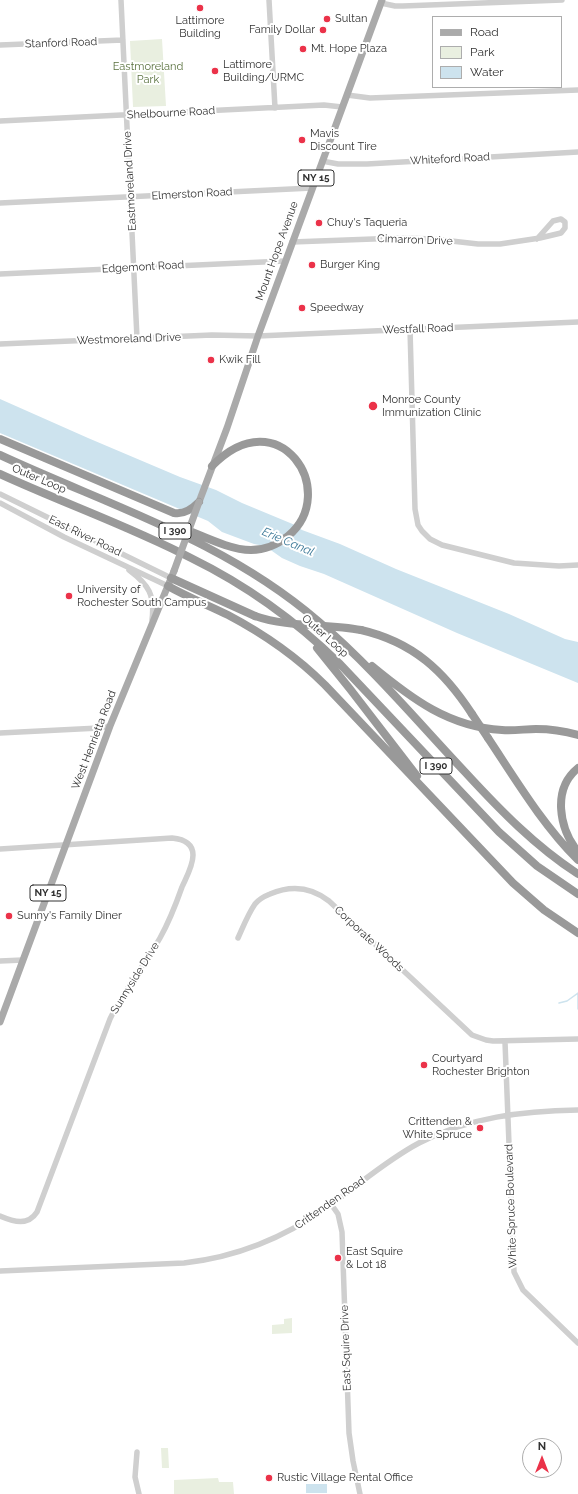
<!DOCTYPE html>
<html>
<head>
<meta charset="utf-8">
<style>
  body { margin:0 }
  #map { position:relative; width:578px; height:1494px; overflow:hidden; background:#fff; font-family:Raleway,sans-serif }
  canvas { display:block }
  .legend { position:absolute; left:432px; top:16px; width:130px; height:72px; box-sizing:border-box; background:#fff; border:1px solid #adadad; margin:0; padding:5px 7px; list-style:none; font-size:12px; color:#323232 }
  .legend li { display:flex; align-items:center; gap:8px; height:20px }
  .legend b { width:20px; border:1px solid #adadad }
  .north { position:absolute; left:522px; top:1438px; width:40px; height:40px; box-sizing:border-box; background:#fff; border:1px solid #adadad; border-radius:50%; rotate:0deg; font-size:11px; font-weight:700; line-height:16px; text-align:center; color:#323232 }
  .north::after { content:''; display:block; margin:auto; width:14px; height:18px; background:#eb3249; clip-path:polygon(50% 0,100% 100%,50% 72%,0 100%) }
</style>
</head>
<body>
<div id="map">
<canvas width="578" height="1494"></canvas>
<ul class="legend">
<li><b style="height:5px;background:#aaa"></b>Road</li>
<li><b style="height:11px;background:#e9efe0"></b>Park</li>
<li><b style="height:11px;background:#cde3ee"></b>Water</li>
</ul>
<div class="north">N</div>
</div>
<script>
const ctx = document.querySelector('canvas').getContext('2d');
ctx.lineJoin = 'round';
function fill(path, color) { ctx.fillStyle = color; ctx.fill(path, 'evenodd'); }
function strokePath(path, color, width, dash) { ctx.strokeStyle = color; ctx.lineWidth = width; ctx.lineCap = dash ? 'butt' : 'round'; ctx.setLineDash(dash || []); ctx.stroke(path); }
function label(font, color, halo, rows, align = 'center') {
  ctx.font = font + ' Raleway,sans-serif'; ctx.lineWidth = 4; ctx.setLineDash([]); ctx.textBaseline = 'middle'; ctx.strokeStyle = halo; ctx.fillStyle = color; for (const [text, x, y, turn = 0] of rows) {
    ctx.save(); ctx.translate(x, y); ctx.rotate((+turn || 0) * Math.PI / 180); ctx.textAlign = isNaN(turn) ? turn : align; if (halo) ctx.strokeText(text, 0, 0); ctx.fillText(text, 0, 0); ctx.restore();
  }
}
fill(new Path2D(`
  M162,39L166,106L133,107L130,41Z
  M292,1318V1333L272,1334V1325L284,1324V1319Z
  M161,1448H168L169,1468H162Z
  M218,1478L219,1482H233L234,1494H174V1480Z`), '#e9efe0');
fill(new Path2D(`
  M0,399L88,438L180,477L216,490L242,503L295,525L302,530L340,544L396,569L509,614L565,639L578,642V683L457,633L324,574L300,566L282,558L265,546L254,544L222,532L208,521L0,433Z
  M306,1484H327V1493H306Z`), '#cde3ee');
strokePath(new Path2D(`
  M578,993V1009
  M559,1003L567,1001L578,993`), '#cde3ee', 1.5);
strokePath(new Path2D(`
  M121,0L137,338
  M269,0L275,108
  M381,3L395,6H403L562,0
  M0,45L123,40
  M347,95L370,98L578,90
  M0,121L324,105L342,107
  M322,161L338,164H367L578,152
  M0,203L312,188
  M292,242L400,238L434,239L478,244H500L540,238L561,233L565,228V222L561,219L553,221L537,239
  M0,274L285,261
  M410,329L415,509L418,525L422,531L430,539L442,545L514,563L559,566L578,565
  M0,344L212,335L258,336L578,322
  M0,494L171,578
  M0,503L64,537L168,586
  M129,570C149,585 155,595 152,620
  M0,733L99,728L110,726
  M0,849L172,838C182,839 193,843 193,855C193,866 186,878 182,887C176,904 169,922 160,938C144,966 124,990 110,1019L37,1212C28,1226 14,1222 0,1216
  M238,938C243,927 248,914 255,904C259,899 265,896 270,894C291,885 311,887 329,901L472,1035L486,1040L493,1041L578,1039
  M0,961L23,960
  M505,1042L514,1272L523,1290L578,1343
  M331,1204L338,1214L342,1232L349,1433L353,1461L360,1494
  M0,1271L184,1263C237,1257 284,1238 327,1207C358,1186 385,1161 419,1143C469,1117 523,1111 578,1110
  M137,1452L135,1477L139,1494`), '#cfcfcf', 5.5);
strokePath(new Path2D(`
  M199,502L227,428L258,336L382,0
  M0,1022L110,726L174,571`), '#aaa', 7);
strokePath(new Path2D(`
  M0,439L174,513C184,515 192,509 199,502
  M0,455C110,506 224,540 318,621C371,666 417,721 465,772C500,810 535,846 578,874
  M0,474C63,503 129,526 191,558C246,585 295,620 339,663L499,832L537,866L578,894
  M182,528C203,536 230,550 251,550C265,550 277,545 288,536C341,492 279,397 212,466
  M171,578L255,616
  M168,586C187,597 208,605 228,615C264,634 296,656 325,685L513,883L544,910L578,933
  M361,630C413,642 444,671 472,714
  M317,648L350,689L417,776
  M372,666C412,699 449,727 502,730C514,731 525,729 536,729C550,729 564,731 578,735
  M488,738C516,780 542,824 578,860
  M578,768C552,789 559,828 578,852`), '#999', 8);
strokePath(new Path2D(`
  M174,571L199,502`), '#aaa', 7);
strokePath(new Path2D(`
  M255,616C289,628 326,623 361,630
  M472,714L488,738`), '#999', 8);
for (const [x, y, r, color] of [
  [200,8,4,"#eb3249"],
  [327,19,4,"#eb3249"],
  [323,30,4,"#eb3249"],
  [303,49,4,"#eb3249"],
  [215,71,4,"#eb3249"],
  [302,140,4,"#eb3249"],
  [319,223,4,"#eb3249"],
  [312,265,4,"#eb3249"],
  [302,308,4,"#eb3249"],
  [211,360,4,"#eb3249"],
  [373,406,5,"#eb3249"],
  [69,596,4,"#eb3249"],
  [9,916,4,"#eb3249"],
  [424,1065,4,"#eb3249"],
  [480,1128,4,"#eb3249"],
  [338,1258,4,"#eb3249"],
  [269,1478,4,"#eb3249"]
]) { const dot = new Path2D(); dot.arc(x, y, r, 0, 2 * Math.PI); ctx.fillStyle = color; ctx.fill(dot); strokePath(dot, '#fff', 1.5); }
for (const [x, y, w] of [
  [316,178,36],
  [175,531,32],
  [436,766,32],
  [48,893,36]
]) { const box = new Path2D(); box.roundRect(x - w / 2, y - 8, w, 16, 3); ctx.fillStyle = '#fff'; ctx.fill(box); strokePath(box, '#323232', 1); }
label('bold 10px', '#323232', null, [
  ["NY 15",316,178],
  ["I 390",175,531],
  ["I 390",436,766],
  ["NY 15",48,893]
]);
label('11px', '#323232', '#fff', [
  ["Sultan",335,19],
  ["Lattimore",200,21,"center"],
  ["Building",200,34,"center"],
  ["Family Dollar",315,30,"right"],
  ["Mt. Hope Plaza",311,49],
  ["Lattimore",223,65],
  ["Building/URMC",223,78],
  ["Mavis",310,134],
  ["Discount Tire",310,147],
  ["Chuy's Taqueria",327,223],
  ["Burger King",320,265],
  ["Speedway",310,308],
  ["Kwik Fill",219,360],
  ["Monroe County",382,400],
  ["Immunization Clinic",382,413],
  ["University of",77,590],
  ["Rochester South Campus",77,603],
  ["Sunny's Family Diner",17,916],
  ["Courtyard",432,1059],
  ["Rochester Brighton",432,1072],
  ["Crittenden &",472,1122,"right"],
  ["White Spruce",472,1135,"right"],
  ["East Squire",346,1252],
  ["& Lot 18",346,1265],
  ["Rustic Village Rental Office",277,1478]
], 'left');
label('11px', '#323232', '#fff', [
  ["Stanford Road",61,43,-2],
  ["Shelbourne Road",171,113,-3],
  ["Whiteford Road",450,159,-3],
  ["Eastmoreland Drive",130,181,-93],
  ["Elmerston Road",192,194,-3],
  ["Cimarron Drive",415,240,2],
  ["Mount Hope Avenue",277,251,-70],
  ["Edgemont Road",143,267,-3],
  ["Westfall Road",418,329,-2],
  ["Westmoreland Drive",129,339,-2],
  ["Outer Loop",39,479,23],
  ["East River Road",85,536,26],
  ["Outer Loop",325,636,42],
  ["West Henrietta Road",94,740,-69],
  ["Corporate Woods",369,939,43],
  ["Sunnyside Drive",135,978,-58],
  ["Crittenden Road",330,1203,-35],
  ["White Spruce Boulevard",511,1206,-92],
  ["East Squire Drive",346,1348,-92]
]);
label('11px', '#58703d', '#fff', [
  ["Eastmoreland",148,67],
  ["Park",148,80]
]);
label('italic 12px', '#3c7998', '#fff', [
  ["Erie Canal",288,542,23]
]);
</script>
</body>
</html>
